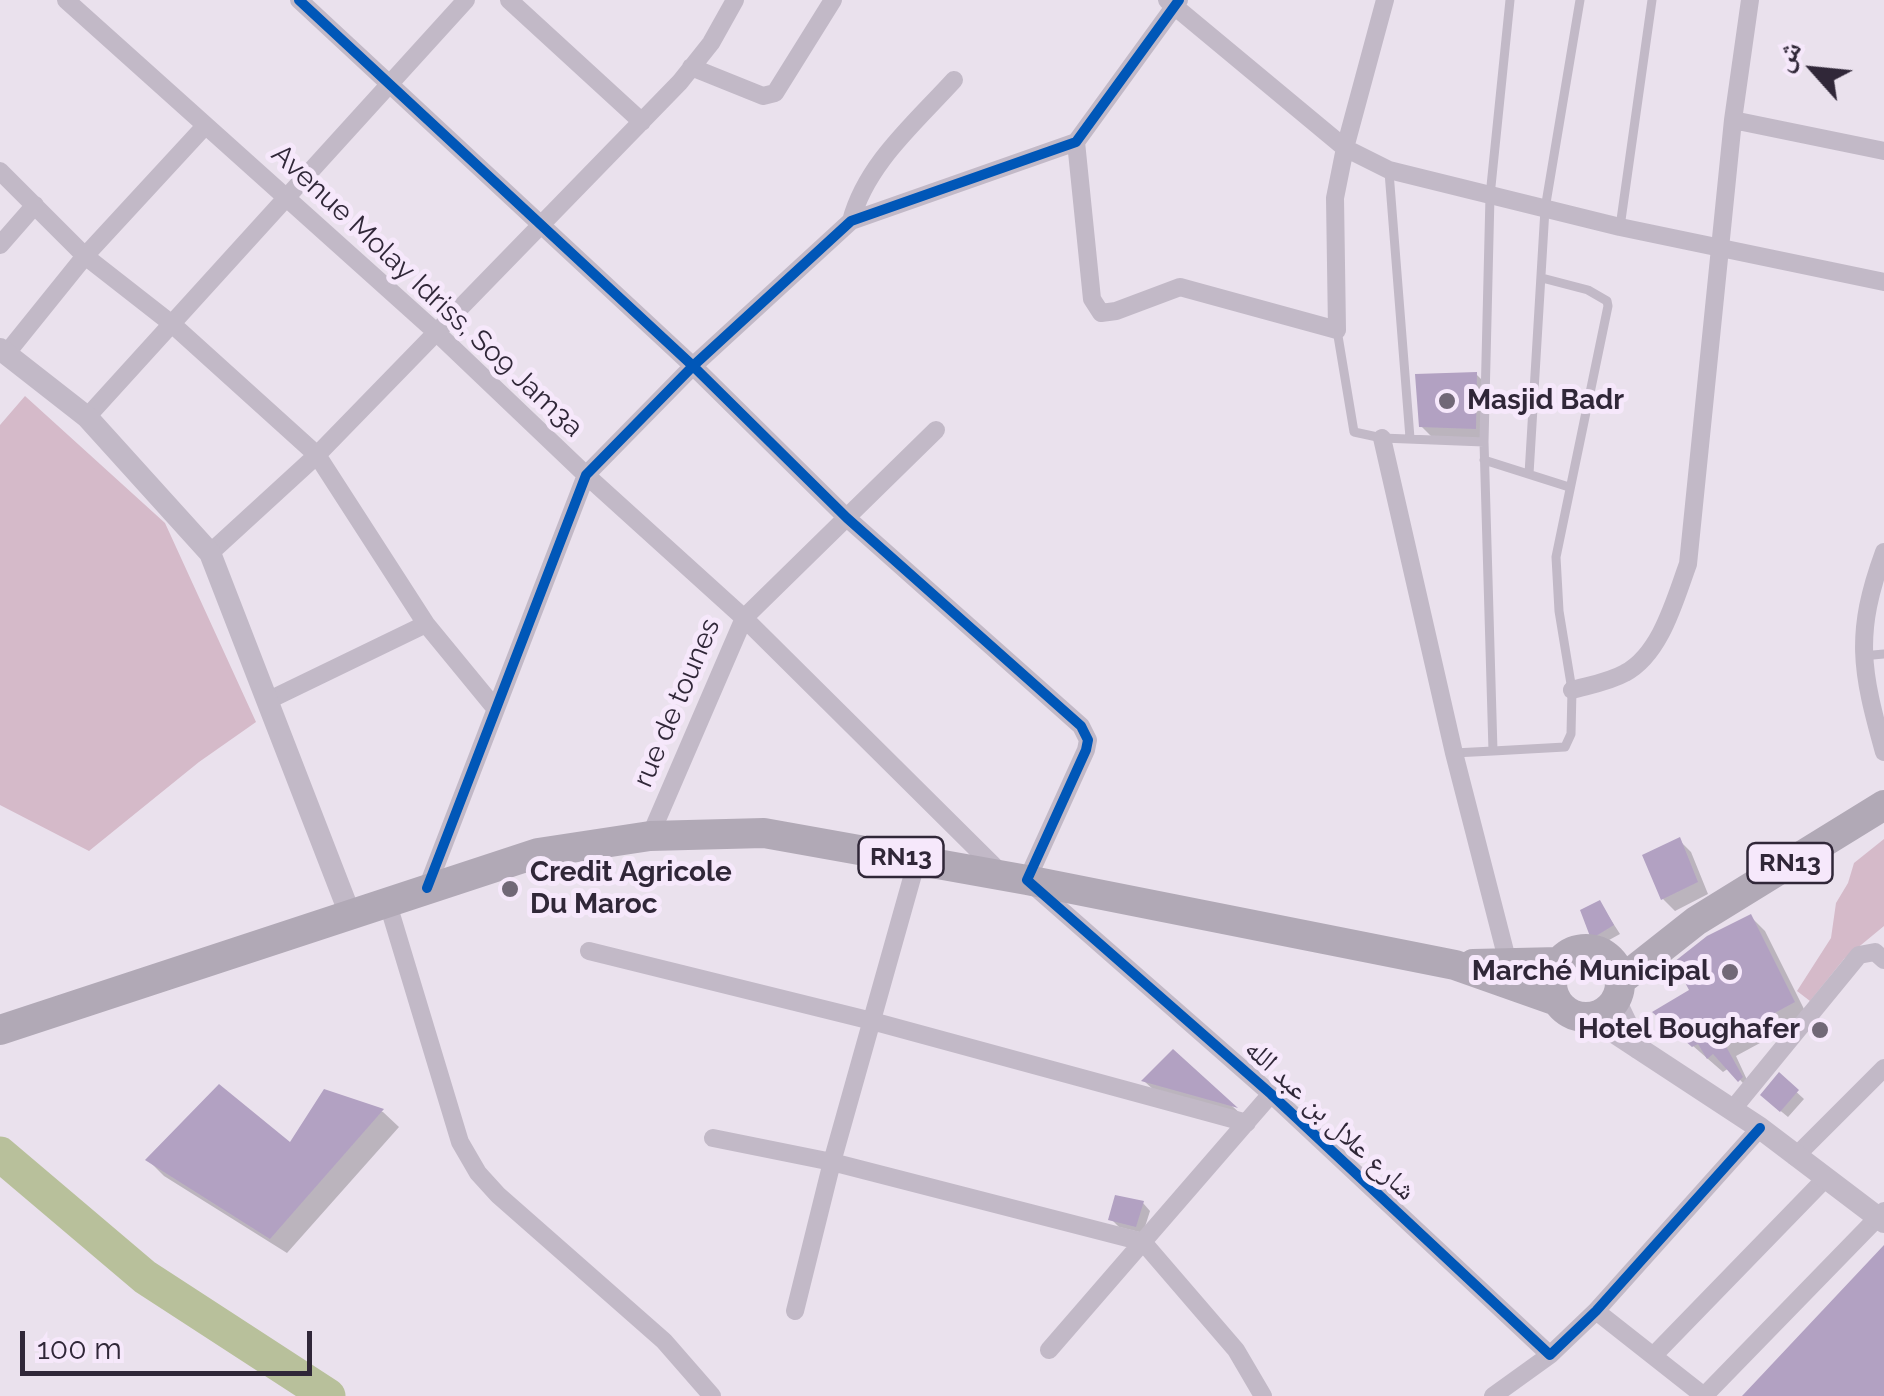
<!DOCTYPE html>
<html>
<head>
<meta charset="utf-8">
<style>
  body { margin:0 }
  #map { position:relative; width:1884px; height:1396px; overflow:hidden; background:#eae1ed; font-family:Raleway,"Noto Naskh Arabic",sans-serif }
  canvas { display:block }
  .north { position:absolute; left:1764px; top:20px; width:100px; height:100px; -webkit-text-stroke:8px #f6e8fb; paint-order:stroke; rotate:297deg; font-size:28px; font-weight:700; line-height:40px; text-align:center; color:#302738 }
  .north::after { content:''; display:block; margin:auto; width:35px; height:45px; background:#302738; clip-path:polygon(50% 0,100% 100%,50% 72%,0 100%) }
  .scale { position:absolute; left:20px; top:1331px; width:292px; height:45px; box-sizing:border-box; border:5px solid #302738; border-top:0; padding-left:12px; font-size:30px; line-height:35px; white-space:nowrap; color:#302738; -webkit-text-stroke:8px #f6e8fb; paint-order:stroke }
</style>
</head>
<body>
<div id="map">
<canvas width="1884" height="1396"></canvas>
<div class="north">ش</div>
<div class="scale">100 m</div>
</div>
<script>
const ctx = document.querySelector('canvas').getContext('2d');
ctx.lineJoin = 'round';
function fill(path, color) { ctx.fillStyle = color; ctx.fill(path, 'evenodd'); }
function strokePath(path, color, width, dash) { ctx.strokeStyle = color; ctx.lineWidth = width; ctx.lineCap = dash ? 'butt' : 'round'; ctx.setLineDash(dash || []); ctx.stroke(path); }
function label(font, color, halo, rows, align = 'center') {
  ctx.font = font + ' Raleway,"Noto Naskh Arabic",sans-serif'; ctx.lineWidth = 10; ctx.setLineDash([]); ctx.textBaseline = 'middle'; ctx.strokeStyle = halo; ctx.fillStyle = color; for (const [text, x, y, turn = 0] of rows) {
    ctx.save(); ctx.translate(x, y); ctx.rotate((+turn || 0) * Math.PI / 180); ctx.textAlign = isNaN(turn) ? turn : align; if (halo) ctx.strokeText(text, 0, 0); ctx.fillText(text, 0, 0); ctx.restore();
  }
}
fill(new Path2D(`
  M25,396L165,523L256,722L199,762L89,851L0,805V425Z
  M1884,839V926L1844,959L1810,1001L1797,991L1831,938L1836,903L1848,883L1854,863Z`), '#d5bac9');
fill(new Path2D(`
  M1476,374L1488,386L1487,440L1433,438L1421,426Z
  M1679,840L1691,852L1708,894L1675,911L1663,899Z
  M1600,903L1620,934L1600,945L1593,938L1583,911Z
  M1751,917L1765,931L1808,1017L1736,1056L1754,1095L1729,1068L1723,1072L1670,1026Z
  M1173,1052L1243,1116L1156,1092L1144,1081Z
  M1779,1076L1804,1099L1788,1117L1771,1103Z
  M325,1092L383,1112L399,1127L287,1253L164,1176L148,1160L290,1146Z
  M1143,1203L1150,1211L1143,1233L1119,1227L1111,1219Z`), '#0003');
strokePath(new Path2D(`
  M0,1154L145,1277L328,1396`), '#b8c09b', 35);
fill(new Path2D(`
  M1477,372L1476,429L1419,427L1415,374Z
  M1680,837L1698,882L1661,900L1642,855Z
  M1600,900L1614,925L1591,939L1580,910Z
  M1751,914L1795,1002L1723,1041L1743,1077L1738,1082L1713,1054L1707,1059L1698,1044L1692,1047L1652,1012L1689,990L1674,962L1707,936Z
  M1173,1049L1238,1108L1141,1081Z
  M1779,1072L1799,1090L1780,1112L1760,1095Z
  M219,1084L290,1142L324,1089L384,1109L270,1239L145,1160Z
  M1115,1195L1144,1201L1136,1227L1108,1220Z
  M1884,1245V1396H1742Z`), '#b2a1c2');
strokePath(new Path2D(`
  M1389,172L1410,438
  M1620,227L1652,0
  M1337,330L1354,432L1382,438L1484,442
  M1484,460L1569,487
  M1529,474L1545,209L1580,0
  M1862,656L1884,654
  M1493,751L1565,747L1571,734L1572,690L1559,611L1556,557L1608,306L1607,301L1588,290L1542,278
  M1454,753L1493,751L1484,442L1490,196L1510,0`), '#c2b9c7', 9);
strokePath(new Path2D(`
  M66,0L436,332L586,475L744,618L1002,874
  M299,0L693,366L847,518L1081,726L1088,740L1086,750L1027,880L1271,1094L1550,1355L1596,1311L1760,1128
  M509,0L642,122
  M1167,0L1345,148L1389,170L1620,227L1884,282
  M691,67L763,96L775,93L833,0
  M1733,120L1884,151
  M1076,142L1092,299L1101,313L1116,311L1180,287L1337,330L1335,198L1345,148L1385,0
  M0,171L85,256L172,324L317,455L426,624L495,708
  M851,221C866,164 915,123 954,80
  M0,245L35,205
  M6,354L85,256L205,126
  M87,417L466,0
  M1382,438L1454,753L1508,963
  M1884,552C1854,634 1861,670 1884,752
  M210,553L317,455L680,82L711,43L735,0
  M1572,690C1590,685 1609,682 1625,673C1661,654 1675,599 1688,564L1733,120L1750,0
  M267,701L426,624
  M650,836L744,618L936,430
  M917,860L832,1162L1143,1242L1236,1350L1263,1396
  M427,888L586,475L693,366L851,221L1076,142L1179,0
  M388,904L460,1142L478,1173L498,1195L664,1341L712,1396
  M589,951L872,1021L1247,1123
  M1732,1110L1859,955L1875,952L1884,960
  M713,1138L832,1162L795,1311
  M1795,1157L1884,1068
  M1596,1311L1704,1396L1884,1211
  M1049,1350L1271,1094
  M1654,1355L1824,1180
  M1493,1396L1550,1355`), '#c2b9c7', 18);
strokePath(new Path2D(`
  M0,349L87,417L210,553L351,917
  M1615,1000L1638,1048
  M1591,1017L1760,1128L1884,1222`), '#c2b9c7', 22);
strokePath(new Path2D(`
  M1552 983a34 34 0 1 1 68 0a34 34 0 1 1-68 0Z
  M1473,964L1559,962
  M1620,981L1696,921L1884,805
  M0,1030L538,853L650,836L764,833L1027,880L1455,965L1557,1001`), '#b1a9b6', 30);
strokePath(new Path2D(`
  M299,0L693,366L847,518L1081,726L1088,740L1086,750L1027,880L1271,1094L1550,1355L1596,1311L1760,1128
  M427,888L586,475L693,366L851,221L1076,142L1179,0`), '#0057b8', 10);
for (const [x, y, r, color] of [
  [1447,401,10,"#716877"],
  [510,889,10,"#716877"],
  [1730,972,10,"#716877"],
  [1820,1030,10,"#716877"]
]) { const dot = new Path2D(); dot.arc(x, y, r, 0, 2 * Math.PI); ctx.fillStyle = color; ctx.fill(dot); strokePath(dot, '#f6e8fb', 4); }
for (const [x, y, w] of [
  [901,857,85],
  [1790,863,85]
]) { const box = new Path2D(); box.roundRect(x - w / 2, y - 20, w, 40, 8); ctx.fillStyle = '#f6e8fb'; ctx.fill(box); strokePath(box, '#302738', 2.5); }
label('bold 25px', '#302738', null, [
  ["RN13",901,857],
  ["RN13",1790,863]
]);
label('28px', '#302738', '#f6e8fb', [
  ["Avenue Molay Idriss, So9 Jam3a",427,291,43],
  ["rue de tounes",677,703,-67],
  ["شارع علال بن عبد الله",1330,1120,43]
]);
label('bold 28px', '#302738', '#f6e8fb', [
  ["Masjid Badr",1467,401],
  ["Credit Agricole",530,873],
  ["Du Maroc",530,905],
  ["Marché Municipal",1710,972,"right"],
  ["Hotel Boughafer",1800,1030,"right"]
], 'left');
</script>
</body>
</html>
